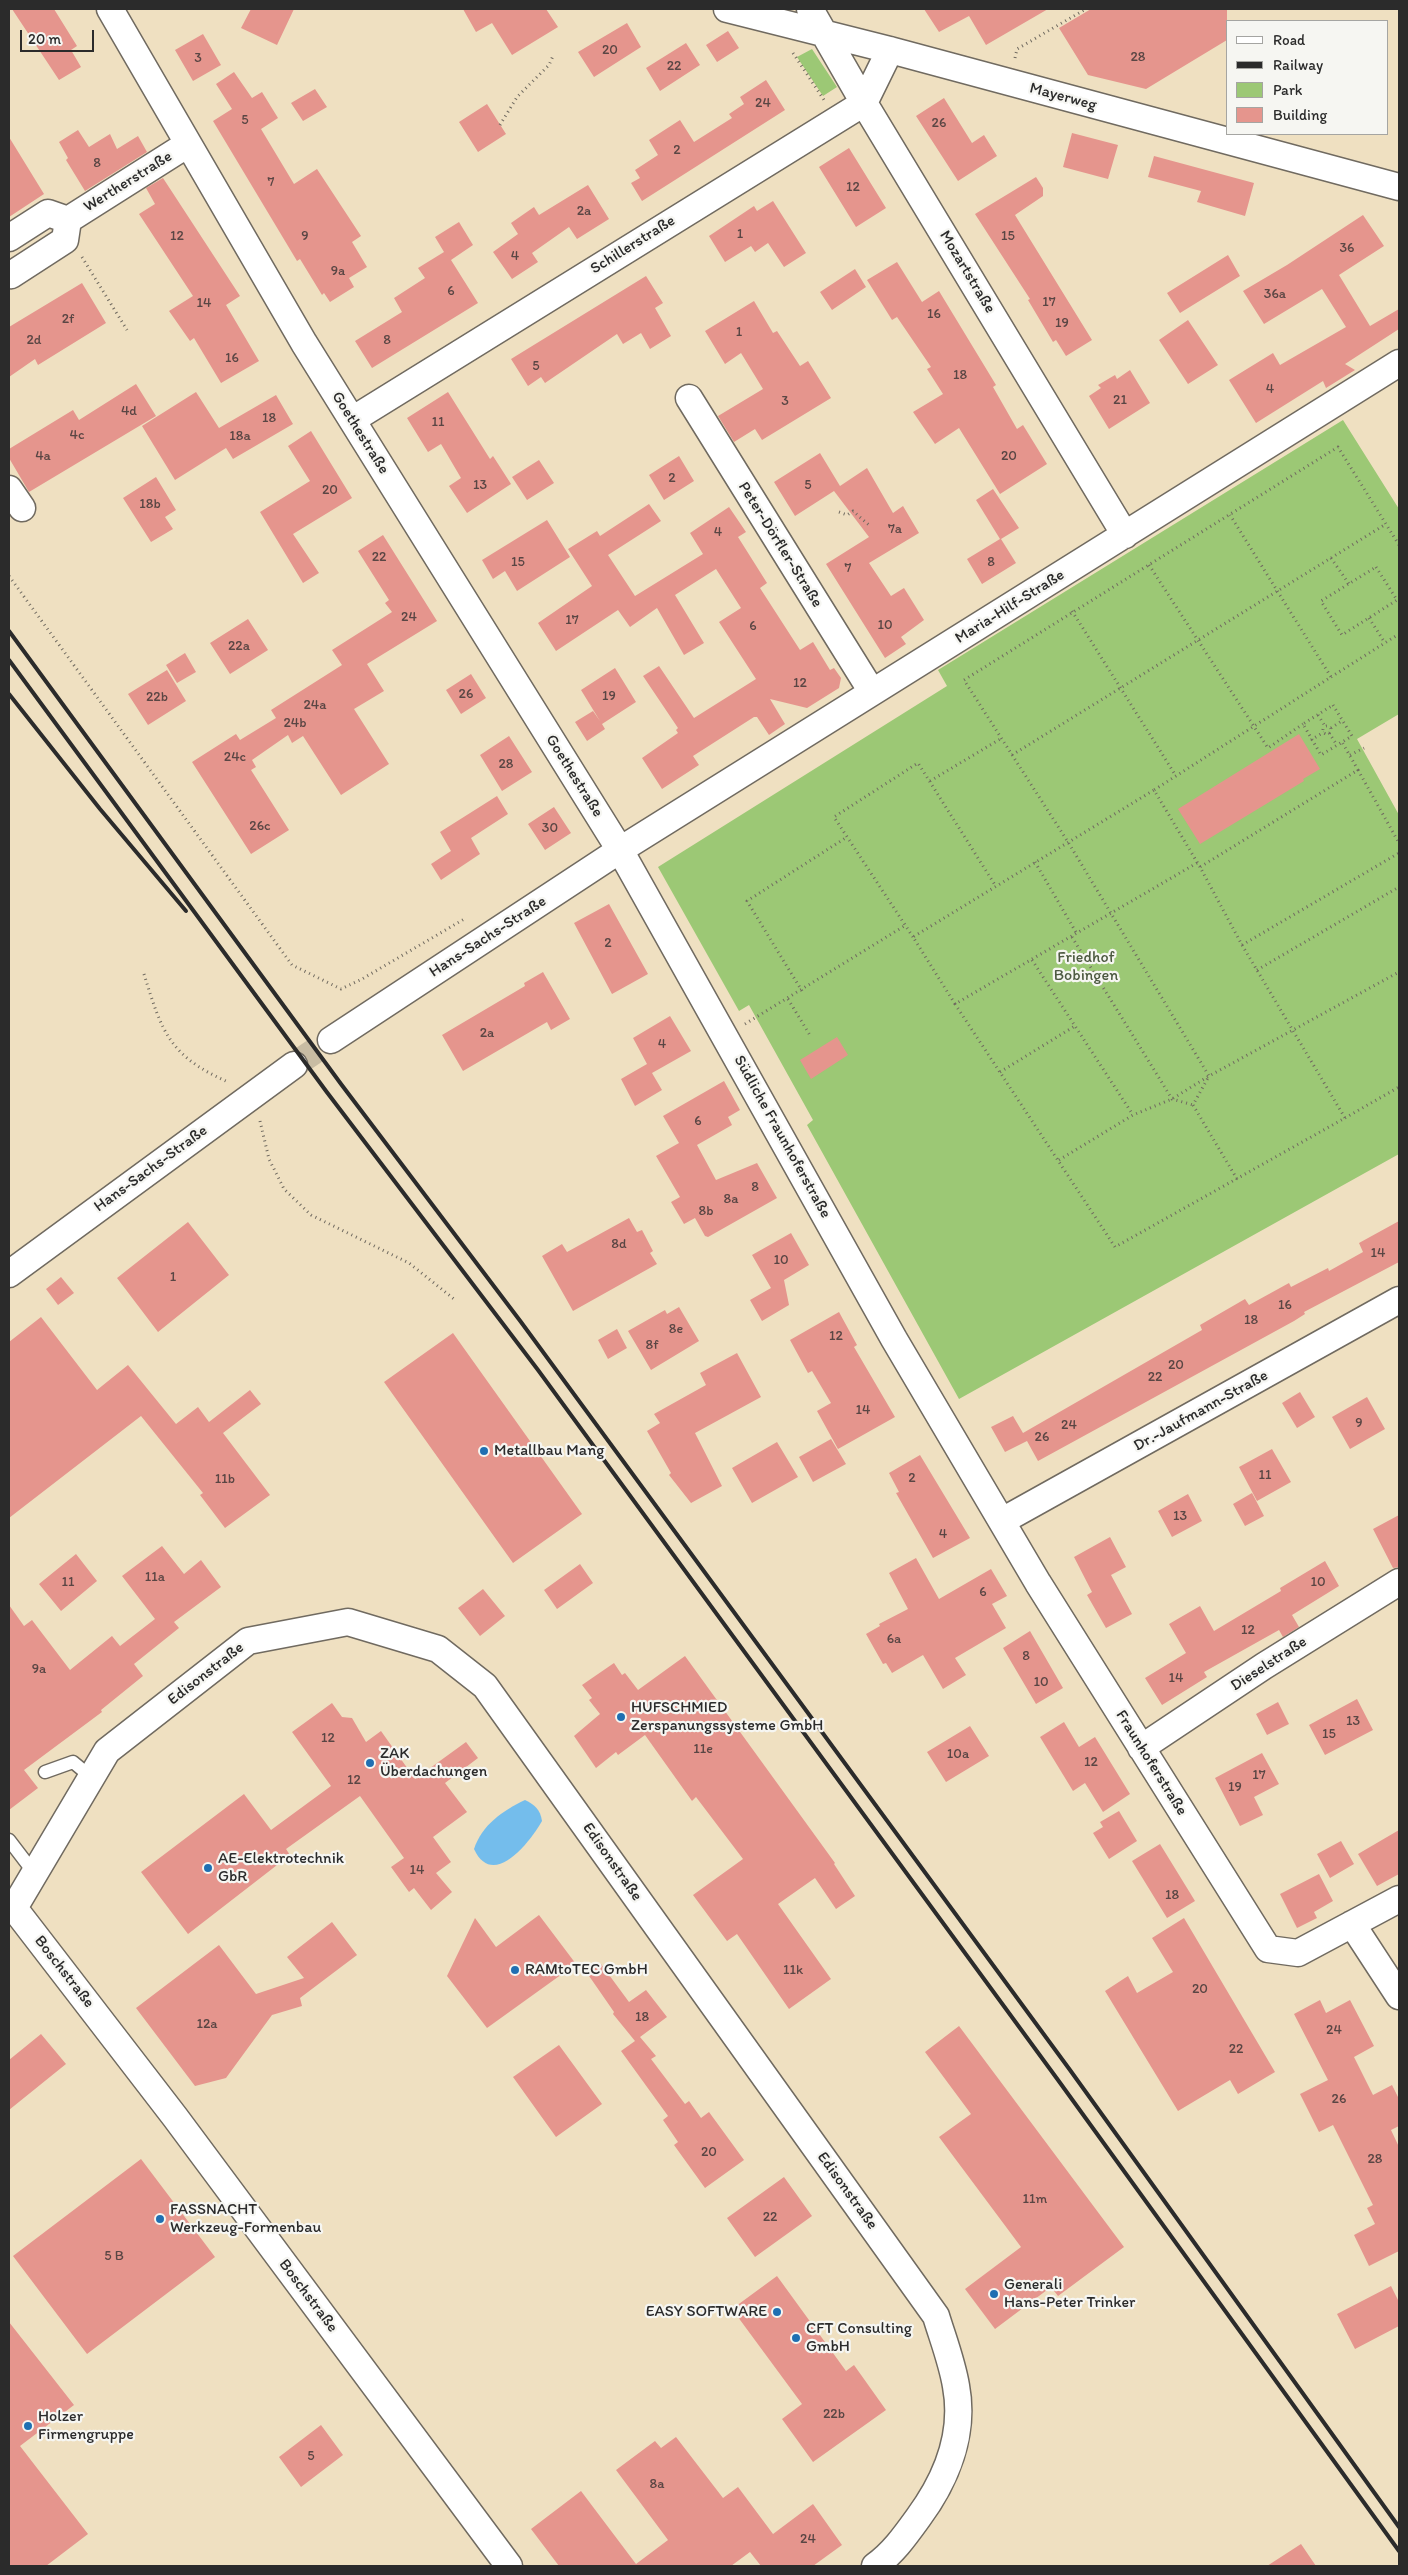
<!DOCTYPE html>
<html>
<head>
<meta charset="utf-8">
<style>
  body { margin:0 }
  #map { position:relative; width:1408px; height:2575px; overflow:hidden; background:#efe0c1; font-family:Itim,sans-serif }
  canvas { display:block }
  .frame { position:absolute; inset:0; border:10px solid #2b2b2b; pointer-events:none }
  .legend { position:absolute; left:1226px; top:20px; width:162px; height:115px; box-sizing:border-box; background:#f6f6f2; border:1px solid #a5a5a2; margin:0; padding:6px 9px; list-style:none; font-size:15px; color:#2b2b2b }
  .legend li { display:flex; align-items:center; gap:10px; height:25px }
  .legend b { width:25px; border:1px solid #a5a5a2 }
  .scale { position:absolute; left:20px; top:30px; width:74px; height:22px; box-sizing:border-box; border:2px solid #2b2b2b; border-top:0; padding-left:6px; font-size:15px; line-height:18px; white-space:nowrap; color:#2b2b2b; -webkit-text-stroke:4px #f6f6f2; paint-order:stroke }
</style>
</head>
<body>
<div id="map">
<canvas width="1408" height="2575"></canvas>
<div class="frame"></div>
<ul class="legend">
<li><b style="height:6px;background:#fff"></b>Road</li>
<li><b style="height:6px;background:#2b2b2b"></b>Railway</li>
<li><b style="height:14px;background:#9cc875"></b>Park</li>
<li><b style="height:14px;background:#e5958d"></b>Building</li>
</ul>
<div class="scale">20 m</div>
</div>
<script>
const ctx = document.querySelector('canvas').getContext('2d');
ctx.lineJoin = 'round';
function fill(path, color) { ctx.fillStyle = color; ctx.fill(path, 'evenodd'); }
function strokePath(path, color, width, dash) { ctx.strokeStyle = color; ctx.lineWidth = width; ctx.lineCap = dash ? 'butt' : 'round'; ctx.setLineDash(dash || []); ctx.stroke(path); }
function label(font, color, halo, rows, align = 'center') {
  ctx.font = font + ' Itim,sans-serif'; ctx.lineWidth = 4.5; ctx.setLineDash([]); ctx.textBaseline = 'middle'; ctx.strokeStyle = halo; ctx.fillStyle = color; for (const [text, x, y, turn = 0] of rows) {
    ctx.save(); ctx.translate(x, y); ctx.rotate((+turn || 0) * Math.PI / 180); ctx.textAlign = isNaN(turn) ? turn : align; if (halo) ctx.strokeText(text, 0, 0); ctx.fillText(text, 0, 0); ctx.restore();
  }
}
fill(new Path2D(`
  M812,49L837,87L823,96L797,57Z
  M1343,420L1399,509V714L1357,739L1399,815V1154L959,1399L807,1125L813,1120L749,1005L739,1011L658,867L947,686L938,670Z`), '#9cc875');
fill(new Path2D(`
  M525,1800C535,1805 540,1809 542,1821C530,1842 493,1890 474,1849C482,1825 502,1811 525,1800Z`), '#74bdec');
fill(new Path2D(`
  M12,9H54L77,46L71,50L81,67L59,80Z
  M251,9H294L277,45L241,28Z
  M463,9H546L558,27L512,55L492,23L476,32Z
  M924,9H1048L986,45L969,16L939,32Z
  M1091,9H1227V40L1146,89L1088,75L1059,28Z
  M627,23L641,47L594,77L578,52Z
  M728,31L739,48L717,62L706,45Z
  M203,34L221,65L193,81L175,50Z
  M686,43L700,65L660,91L646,68Z
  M234,72L252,98L262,92L278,118L261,129L294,184L317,169L361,236L352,242L367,267L349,278L354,287L330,302L324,293L322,295L300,259L297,261L213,121L232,109L216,84Z
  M766,80L785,110L642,201L631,183L640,178L635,170L658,155L649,140L680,120L694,142L732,118L729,114L744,104L740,97Z
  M315,89L327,107L303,121L291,103Z
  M944,98L972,143L984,135L997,156L958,181L916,116Z
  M487,104L506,134L478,152L459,122Z
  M78,130L89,147L110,134L117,149L138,136L147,152L85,191L66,160L68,158L59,142Z
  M1072,133L1118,145L1108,179L1063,167Z
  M9,137L44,194L9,217Z
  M849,148L886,208L856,227L819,167Z
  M1154,156L1254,183L1245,216L1197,202L1201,191L1148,177Z
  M1036,177L1043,188V196L1015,215L1092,340L1066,356L1056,340L1053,342L1028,300L1030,299L975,214Z
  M163,178L240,296L226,305L259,361L221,383L194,338L190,341L169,311L193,296L139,214L155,204L146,188Z
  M588,185L609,219L577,239L569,227L532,253L538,262L512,279L493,252L518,234L511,223L534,207L539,215Z
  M773,201L806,253L784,267L768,243L755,252L751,246L725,262L709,236L754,206L757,211Z
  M1363,215L1384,246L1339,275L1370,326L1399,309V329L1345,364L1355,370L1326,388L1323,381L1256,423L1229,380L1273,353L1280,365L1346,327L1322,289L1264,324L1243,291L1287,265Z
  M459,222L473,245L451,260L478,303L372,368L355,341L402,312L394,298L425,278L418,268L444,252L435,237Z
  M1228,255L1240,276L1180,313L1167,293Z
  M897,262L922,302L939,291L996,385L993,387L1017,429L1023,425L1047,464L1000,494L959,428L935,444L913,412L943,394L927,369L931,367L897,317L892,320L867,280Z
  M855,269L866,287L832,310L820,292Z
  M646,276L663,303L655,308L671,336L650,349L641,333L623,344L617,334L545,383L541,377L528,386L511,359Z
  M82,283L106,323L38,365L35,359L9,377V327Z
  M754,301L773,333L777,331L800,366L808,361L831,398L762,440L755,429L734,442L718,416L763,389L741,353L725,364L705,331Z
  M1188,320L1218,365L1188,384L1159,340Z
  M1130,370L1150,403L1109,429L1089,396L1101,388L1098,385L1115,375L1117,379Z
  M136,384L156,416L29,492L9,458V449L73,410L79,420Z
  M196,392L219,428L276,395L293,424L233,459L226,448L175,480L142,426Z
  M448,392L490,459L493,456L511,484L467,513L449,486L461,478L441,444L428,452L407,418Z
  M311,431L352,498L293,534L319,573L303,583L260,512L310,481L288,446Z
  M820,453L840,486L867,468L893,513L903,506L919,533L869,563L891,596L904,588L924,620L901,637L906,644L885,658L826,564L869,537L834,491L795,516L774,482Z
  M679,456L694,481L664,500L649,475Z
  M539,460L554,483L527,500L512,477Z
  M156,477L176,510L165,517L173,529L151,542L123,498Z
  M993,489L1019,528L1001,539L1016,563L982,584L967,559L1000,539L976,500Z
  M649,504L661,521L608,555L635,596L703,554L690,533L729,507L746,532L738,537L767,583L760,588L800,650L813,642L830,670L834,668L841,678L839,688L807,708L770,699L785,724L769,735L757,717H754L693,756L699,765L662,789L642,758L678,733L676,730L678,728L643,676L659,666L694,718L756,679L719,622L741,608L716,569L675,595L704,643L684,655L657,608L630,627L618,610L556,651L538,623L592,586L568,549L597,531L600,536Z
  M547,520L570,557L517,591L505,571L493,579L482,560Z
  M383,535L437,621L367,664L384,691L354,709L389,764L341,795L303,736L292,743L288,735L252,760L256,767L251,770L289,830L251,854L192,762L236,734L240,740L276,718L271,710L342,665L332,650L392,612L385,603L389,600L358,551Z
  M248,619L268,650L230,674L210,643Z
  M185,653L196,672L177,683L166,665Z
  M615,668L636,702L602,724L605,729L587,741L575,722L593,711L600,721L581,690Z
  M167,670L186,701L148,725L128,694Z
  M471,674L486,698L461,714L446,690Z
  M1299,734L1320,769L1303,779L1304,781L1200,844L1178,809Z
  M509,736L532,772L502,791L480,755Z
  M497,796L508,814L471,838L480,854L441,880L431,864L451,851L440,832Z
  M554,807L571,833L545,850L528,824Z
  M609,904L648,974L612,994L574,923Z
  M543,972L570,1019L551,1030L547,1022L463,1071L442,1035L525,986L524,983Z
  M670,1016L691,1051L652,1073L662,1090L635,1106L621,1079L647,1064L633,1038Z
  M837,1037L848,1055L811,1079L800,1060Z
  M724,1081L740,1110L728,1117L732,1125L697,1145L716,1180L757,1163L777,1198L708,1237L705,1236L695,1218L684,1224L671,1202L680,1197L656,1156L679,1143L663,1116Z
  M629,1218L637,1232L642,1230L653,1251L650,1253L657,1264L573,1311L542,1256L562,1244L567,1252Z
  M1399,1221V1262L1304,1312L1305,1314L1294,1321L1038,1461L1027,1441L1005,1452L991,1427L1013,1416L1023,1433L1202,1330L1200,1325L1245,1299L1249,1305L1289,1283L1291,1287L1328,1268L1329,1271L1363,1252L1359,1243Z
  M188,1222L229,1275L158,1332L117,1278Z
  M791,1233L809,1265L784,1280L789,1305L762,1321L750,1300L771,1288L752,1255Z
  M61,1277L74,1293L58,1305L46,1289Z
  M679,1307L699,1341L651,1370L628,1331L665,1310L667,1314Z
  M839,1312L857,1345L854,1347L895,1417L838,1449L817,1411L831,1403L812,1371L808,1373L790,1340Z
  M41,1317L97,1390L128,1365L176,1424L198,1407L209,1422L250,1390L261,1404L223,1433L270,1495L225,1528L200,1495L203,1493L141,1416L9,1518V1342Z
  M617,1329L627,1348L608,1359L598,1340Z
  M453,1333L582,1514L513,1563L384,1382Z
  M737,1353L761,1397L695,1433L722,1486L691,1503L669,1475L671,1473L647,1431L660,1423L654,1414L706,1385L700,1373Z
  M1300,1392L1315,1417L1297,1428L1282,1403Z
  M1367,1397L1385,1429L1350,1449L1332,1417Z
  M831,1439L846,1464L813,1482L799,1457Z
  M777,1442L798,1477L752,1503L732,1468Z
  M1272,1449L1291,1482L1257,1501L1239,1467Z
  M920,1455L970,1538L933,1558L896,1493L899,1492L889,1473Z
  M1252,1493L1264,1516L1245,1526L1233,1504Z
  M1188,1494L1202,1521L1172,1537L1158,1511Z
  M1399,1515V1567L1393,1568L1373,1529Z
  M1110,1537L1126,1567L1111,1575L1132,1614L1106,1628L1087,1595L1092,1592L1074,1557Z
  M162,1546L184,1574L201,1560L221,1587L174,1622L179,1628L134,1664L143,1676L101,1710L102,1712L24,1770L38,1788L9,1810V1605L24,1626L32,1620L70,1670L112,1636L120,1646L155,1619L122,1576Z
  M76,1554L97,1581L61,1611L39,1584Z
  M916,1558L939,1599L991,1569L1007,1596L992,1604L1006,1628L955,1658L966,1675L943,1689L923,1655L892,1673L886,1663L883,1664L866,1634L880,1626L879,1624L908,1609L889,1573Z
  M1325,1561L1339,1586L1292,1615L1299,1627L1283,1637L1279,1630L1204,1672L1207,1677L1162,1705L1145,1678L1186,1653L1169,1624L1200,1606L1214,1631L1281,1591L1280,1588Z
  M580,1564L593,1583L557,1609L544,1590Z
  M483,1589L505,1616L480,1636L458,1608Z
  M1030,1631L1063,1688L1036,1704L1003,1648Z
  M685,1656L835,1863L834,1864L855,1896L836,1909L815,1878L778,1904L831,1979L789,2009L737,1934L727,1941L693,1895L743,1859L696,1797L692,1801L645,1735L618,1755L616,1752L596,1768L574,1736L600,1714L589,1700L592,1698L582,1685L614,1663L622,1675L625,1673L638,1690Z
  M1357,1699L1373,1730L1325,1755L1309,1725Z
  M1278,1702L1289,1724L1267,1735L1256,1714Z
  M332,1703L342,1717L352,1718L366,1742L381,1731L415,1779L466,1742L478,1758L445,1783L467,1812L433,1837L451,1862L436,1873L452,1892L431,1910L414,1888L409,1892L391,1867L404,1858L360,1796L286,1849L290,1855L188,1934L141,1872L244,1794L271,1830L331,1786L292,1732Z
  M1064,1722L1079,1747L1095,1737L1130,1794L1103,1812L1085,1783L1073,1791L1040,1737Z
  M970,1726L989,1756L946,1782L927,1752Z
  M1262,1753L1279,1784L1254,1797L1263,1815L1240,1826L1215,1778Z
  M1119,1811L1137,1841L1109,1859L1093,1833L1103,1827L1100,1822Z
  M1399,1830V1874L1377,1886L1358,1854Z
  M1341,1841L1354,1864L1330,1878L1317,1854Z
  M1160,1844L1195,1901L1167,1918L1132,1861Z
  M1319,1874L1333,1901L1314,1912L1317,1918L1297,1928L1280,1894Z
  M539,1915L576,1964L487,2028L447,1976L475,1918L496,1947Z
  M1184,1918L1275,2072L1238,2094L1230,2080L1178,2111L1105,1991L1128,1976L1137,1993L1173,1972L1152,1938Z
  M332,1922L357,1955L300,1998L302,2006L272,2015L226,2078L195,2086L136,2008L219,1945L256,1994L304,1978L287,1957Z
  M601,1964L629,2002L646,1990L667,2017L640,2037L656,2056L651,2059L685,2104L689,2101L701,2118L709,2112L744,2160L705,2188L674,2145L678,2142L663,2120L668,2116L621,2051L635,2041L613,2014L614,2012L587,1973Z
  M1320,2000L1326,2013L1350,2000L1374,2046L1354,2057L1373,2095L1392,2085L1399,2099V2126L1391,2130L1399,2147V2251L1369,2266L1354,2235L1375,2224L1367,2208L1373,2205L1333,2125L1319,2132L1300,2094L1328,2080L1294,2014Z
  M959,2026L1124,2247L1058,2296L1051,2287L995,2329L965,2289L1021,2247L939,2137L971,2114L925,2052Z
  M41,2034L66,2064L9,2110V2060Z
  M559,2045L602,2104L556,2137L513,2077Z
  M141,2159L215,2257L87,2354L13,2256Z
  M784,2177L812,2216L755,2257L727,2218Z
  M777,2276L846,2371L854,2365L886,2410L813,2462L782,2419L802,2404L732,2309Z
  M1391,2286L1399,2302V2326L1355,2349L1337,2314Z
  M9,2322L74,2405L20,2446L88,2534L46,2566H9Z
  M321,2425L343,2455L301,2487L279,2457Z
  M676,2437L723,2498L738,2487L773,2534L813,2504L842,2545L813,2566H761L750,2552L731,2566H559L531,2529L581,2491L636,2564L668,2540L616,2470L655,2441L661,2448Z
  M1301,2544L1316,2566H1267Z`), '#e5958d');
strokePath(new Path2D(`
  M294,1065L331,1040`), '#c8bca3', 26, [26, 13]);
const service = new Path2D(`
  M45,1772L73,1762L91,1777
  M9,1840L35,1874`);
const minor = new Path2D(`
  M110,9L304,343L620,850L894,1339L1038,1583L1268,1949L1298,1953L1399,1899
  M727,9L890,50L1399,187
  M810,9L864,103L1125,535
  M9,238L48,213L68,220L188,144
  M9,274L11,275L65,240L68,220
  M689,398L872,692
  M352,420L864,103L890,50
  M9,489L22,508
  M331,1040L620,850L1399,363
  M9,1274L294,1065
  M1002,1521L1399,1300
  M1141,1748L1264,1666L1399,1582
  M14,1908L175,2117L509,2566
  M9,1909L14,1908L107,1751L248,1641L348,1622L438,1649L485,1686L936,2316C943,2339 952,2362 956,2386C965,2434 946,2480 918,2518C905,2536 893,2553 875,2566
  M1352,1924L1399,1996`);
strokePath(service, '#706a60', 15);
strokePath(minor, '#706a60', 29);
strokePath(new Path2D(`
  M793,53L824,100
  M1015,58L1017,49L1086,9
  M500,125L517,97L549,65L553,56
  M82,257L127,330
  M839,512L847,515L853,511L869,525
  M1331,558L1349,584
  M1149,565L1268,748L1303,724
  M1376,567L1397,600L1342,635L1321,601Z
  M9,576L292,965L341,989L362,979L466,918
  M1072,611L1176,776
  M1369,618L1385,643
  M1331,677L1399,634
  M1333,705L1352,736L1321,755L1303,724Z
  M1318,715L1325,726
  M1323 730a4 4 0 1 1 8 0a4 4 0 1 1-8 0Z
  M1331,728L1343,720
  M1329,733L1337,745
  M1311,740L1324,732
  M1012,755L1386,524
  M1350,755L1364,748
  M1358,770L1399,843
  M930,781L1002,738
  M1035,862L1077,934
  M1197,863L955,1004L1115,1247L1345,1118L1242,945L1200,867L1358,770L1342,742
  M1200,867L1154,790L1331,677L1230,515
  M913,937L834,817L918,763L995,885
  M1072,937L1172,1099L1193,1105
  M1242,945L1399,853
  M1032,960L1133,1115
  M1257,970L1399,887
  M144,974C162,1032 169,1056 228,1082
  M802,991L747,901L847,837
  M788,999L811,1037
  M955,1004L913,937L1154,790
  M745,1024L906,925
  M1000,1072L1075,1026
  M1345,1118L1399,1087
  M260,1121L269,1159L284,1189L311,1215L409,1263L454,1299
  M1059,1160L1133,1115L1172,1099L1209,1076L1399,972
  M1237,1179L1193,1105L1209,1076L1068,842L964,680L1338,447L1399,545`), '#706a60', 3, [1, 4]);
strokePath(service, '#fff', 12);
strokePath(minor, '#fff', 26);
strokePath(new Path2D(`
  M9,631L341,1084L521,1322L1070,2070L1399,2527
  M9,660L326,1091L538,1370L1058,2080L1399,2551
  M9,694L100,809L186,911`), '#2b2b2b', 4);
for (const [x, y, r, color] of [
  [484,1451,5,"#1f6fb2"],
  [621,1717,5,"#1f6fb2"],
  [370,1763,5,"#1f6fb2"],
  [208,1868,5,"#1f6fb2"],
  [515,1970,5,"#1f6fb2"],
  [160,2219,5,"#1f6fb2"],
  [994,2294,5,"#1f6fb2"],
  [777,2312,5,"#1f6fb2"],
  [796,2338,5,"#1f6fb2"],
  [28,2426,5,"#1f6fb2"]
]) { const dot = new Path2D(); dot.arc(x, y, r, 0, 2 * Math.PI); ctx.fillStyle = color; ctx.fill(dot); strokePath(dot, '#f6f6f2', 2); }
label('14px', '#5a4644', null, [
  ["20",610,50],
  ["28",1138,57],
  ["3",198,58],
  ["22",674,66],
  ["24",763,103],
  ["5",245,120],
  ["26",939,123],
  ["2",677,150],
  ["8",97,163],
  ["7",271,182],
  ["12",853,187],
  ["2a",584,211],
  ["1",740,234],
  ["12",177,236],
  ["9",305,236],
  ["15",1008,236],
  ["36",1347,248],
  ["4",515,256],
  ["9a",338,271],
  ["6",451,291],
  ["36a",1275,294],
  ["17",1049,302],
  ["14",204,303],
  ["16",934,314],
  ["2f",68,319],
  ["19",1062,323],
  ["1",739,332],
  ["2d",34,340],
  ["8",387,340],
  ["16",232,358],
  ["5",536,366],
  ["18",960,375],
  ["4",1270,389],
  ["21",1120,400],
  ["3",785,401],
  ["4d",129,411],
  ["18",269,418],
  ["11",438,422],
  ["4c",77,435],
  ["18a",240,436],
  ["4a",43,456],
  ["20",1009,456],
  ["2",672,478],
  ["13",480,485],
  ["5",808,485],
  ["20",330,490],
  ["18b",150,504],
  ["7a",895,529],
  ["4",718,532],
  ["22",379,557],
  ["15",518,562],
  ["8",991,562],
  ["7",848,568],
  ["24",409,617],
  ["17",572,620],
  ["10",885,625],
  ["6",753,626],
  ["22a",239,646],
  ["12",800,683],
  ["26",466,694],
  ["19",609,696],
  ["22b",157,697],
  ["24a",315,705],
  ["24b",295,723],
  ["24c",235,757],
  ["28",506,764],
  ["26c",260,826],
  ["30",550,828],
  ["2",608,943],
  ["2a",487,1033],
  ["4",662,1044],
  ["6",698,1121],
  ["8",755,1187],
  ["8a",731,1199],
  ["8b",706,1211],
  ["8d",619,1244],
  ["14",1378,1253],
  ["10",781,1260],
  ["1",173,1277],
  ["16",1285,1305],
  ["18",1251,1320],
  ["8e",676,1329],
  ["12",836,1336],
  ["8f",652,1345],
  ["20",1176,1365],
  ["22",1155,1377],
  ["14",863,1410],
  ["9",1359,1423],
  ["24",1069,1425],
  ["26",1042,1437],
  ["11",1265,1475],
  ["2",912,1478],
  ["11b",225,1479],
  ["13",1180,1516],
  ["4",943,1534],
  ["11a",155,1577],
  ["11",68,1582],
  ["10",1318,1582],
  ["6",983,1592],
  ["12",1248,1630],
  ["6a",894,1639],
  ["8",1026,1656],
  ["9a",39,1669],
  ["14",1176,1678],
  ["10",1041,1682],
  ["13",1353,1721],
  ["15",1329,1734],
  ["12",328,1738],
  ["11e",703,1749],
  ["10a",958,1754],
  ["12",1091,1762],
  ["17",1259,1775],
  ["12",354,1780],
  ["19",1235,1787],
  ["14",417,1870],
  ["18",1172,1895],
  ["11k",793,1970],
  ["20",1200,1989],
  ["18",642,2017],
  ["12a",207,2024],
  ["24",1334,2030],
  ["22",1236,2049],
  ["26",1339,2099],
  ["20",709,2152],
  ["28",1375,2159],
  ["11m",1035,2199],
  ["22",770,2217],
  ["5 B",114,2256],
  ["22b",834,2414],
  ["5",311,2456],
  ["8a",657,2484],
  ["24",808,2539]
]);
label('16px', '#2b2b2b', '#f6f6f2', [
  ["Mayerweg",1063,97,15],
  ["Wertherstraße",128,182,-32],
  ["Schillerstraße",633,245,-32],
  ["Mozartstraße",967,272,59],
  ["Goethestraße",360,433,58],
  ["Peter-Dörfler-Straße",780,545,58],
  ["Maria-Hilf-Straße",1010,607,-32],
  ["Goethestraße",574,776,58],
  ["Hans-Sachs-Straße",488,937,-33],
  ["Südliche Fraunhoferstraße",782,1137,61],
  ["Hans-Sachs-Straße",151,1169,-36],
  ["Dr.-Jaufmann-Straße",1201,1411,-29],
  ["Dieselstraße",1269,1664,-33],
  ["Edisonstraße",206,1674,-38],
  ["Fraunhoferstraße",1151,1763,58],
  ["Edisonstraße",612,1862,55],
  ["Boschstraße",64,1972,52],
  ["Edisonstraße",847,2191,54],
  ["Boschstraße",308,2296,53]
]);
label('16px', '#4d5a41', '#f6f6f2', [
  ["Friedhof",1086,958],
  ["Bobingen",1086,976]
]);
label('16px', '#2b2b2b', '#f6f6f2', [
  ["Metallbau Mang",494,1451],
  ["HUFSCHMIED",631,1708],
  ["Zerspanungssysteme GmbH",631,1726],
  ["ZAK",380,1754],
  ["Überdachungen",380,1772],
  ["AE-Elektrotechnik",218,1859],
  ["GbR",218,1877],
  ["RAMtoTEC GmbH",525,1970],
  ["FASSNACHT",170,2210],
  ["Werkzeug-Formenbau",170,2228],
  ["Generali",1004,2285],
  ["Hans-Peter Trinker",1004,2303],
  ["EASY SOFTWARE",767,2312,"right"],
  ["CFT Consulting",806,2329],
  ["GmbH",806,2347],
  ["Holzer",38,2417],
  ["Firmengruppe",38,2435]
], 'left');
</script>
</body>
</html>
